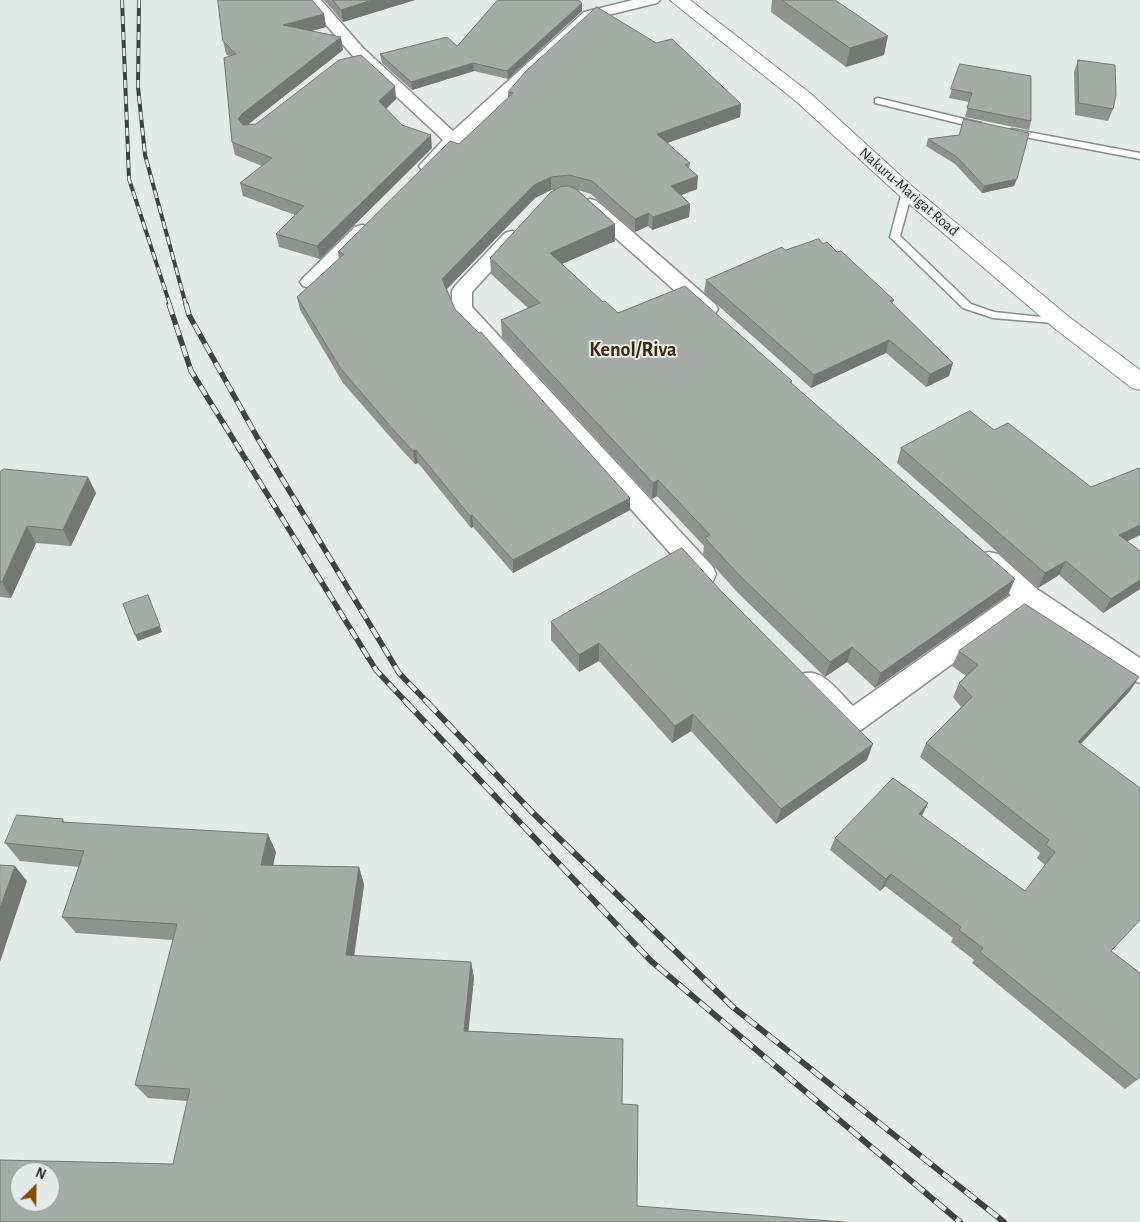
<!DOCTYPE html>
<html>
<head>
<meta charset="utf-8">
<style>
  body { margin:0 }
  #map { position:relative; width:1140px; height:1222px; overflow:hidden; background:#e2ebe8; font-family:"Alegreya Sans",sans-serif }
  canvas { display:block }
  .north { position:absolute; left:10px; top:1162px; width:50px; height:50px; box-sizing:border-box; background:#e2ebe8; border:1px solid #939a98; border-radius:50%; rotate:23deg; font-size:14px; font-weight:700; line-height:20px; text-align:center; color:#1d2020 }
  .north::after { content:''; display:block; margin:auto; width:18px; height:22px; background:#854903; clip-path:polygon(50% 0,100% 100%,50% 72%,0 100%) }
</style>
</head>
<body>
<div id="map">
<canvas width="1140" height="1222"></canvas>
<div class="north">N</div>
</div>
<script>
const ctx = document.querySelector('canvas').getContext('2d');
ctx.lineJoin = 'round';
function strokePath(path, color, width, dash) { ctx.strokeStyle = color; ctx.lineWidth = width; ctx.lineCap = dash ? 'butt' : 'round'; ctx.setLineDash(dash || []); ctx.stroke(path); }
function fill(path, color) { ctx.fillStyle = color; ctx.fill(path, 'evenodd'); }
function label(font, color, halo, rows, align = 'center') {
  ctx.font = font + ' "Alegreya Sans",sans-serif'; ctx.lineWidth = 4; ctx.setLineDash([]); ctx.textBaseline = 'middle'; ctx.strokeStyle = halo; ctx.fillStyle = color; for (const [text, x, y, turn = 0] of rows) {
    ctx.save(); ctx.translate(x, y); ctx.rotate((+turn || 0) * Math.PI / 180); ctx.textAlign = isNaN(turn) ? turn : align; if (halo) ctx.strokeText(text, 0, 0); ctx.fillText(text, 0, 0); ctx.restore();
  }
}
const lane = new Path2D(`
  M878,98L981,123L982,125L978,128L875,103V99Z
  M1012,129L1140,153V159L1009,134V130Z
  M907,189L912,192L900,236L971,304L994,312L1061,319L1065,320V324L993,318L963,308L890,237L902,192Z`);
const street = new Path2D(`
  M305,0H321L363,48L453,131L584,12L633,0H660L657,3L596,18L459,144L434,170H422L419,166L443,140L351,54Z
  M590,199L597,201L715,304L718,309L715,314L708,316L701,314L583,209L581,205L583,201Z
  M362,225L369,227L372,231L369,235L317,286L310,288L303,286L300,282L303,278L355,227Z
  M512,231L519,233L522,237L472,292V307L713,567L716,574L713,581L704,584L695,581L452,308V291L455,286L505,233Z
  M989,552L998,554L1037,589L1140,658V683L1131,680L1028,609L861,730L852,733L843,730L802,690L798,682L802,674C823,667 839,693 853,706L1011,595L980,568L977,561L980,554Z`);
const primary = new Path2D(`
  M670,0H690L811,94L914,188L1069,317L1140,370V390L1132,388L1053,327L900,196L797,102Z`);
strokePath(lane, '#868d8b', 3);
strokePath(street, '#868d8b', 3);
strokePath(primary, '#868d8b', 2);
fill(lane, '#fff');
fill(street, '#fff');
fill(primary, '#fff');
const railFar2 = new Path2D(`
  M122,0L129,179L170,305
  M139,0L138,87L145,155L186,305`);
const railFar1 = new Path2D(`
  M169,304L191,371L376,670L407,703
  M186,304L189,315L257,437L399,673L428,703`);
const rail = new Path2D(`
  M406,702L651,961L960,1222
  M427,702L531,811L734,1008L1004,1222`);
strokePath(railFar2, '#3e4241', 4);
strokePath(railFar1, '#3e4241', 5.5);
strokePath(rail, '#3e4241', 6);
strokePath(railFar2, '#e2ebe8', 2.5, [8]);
strokePath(railFar1, '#e2ebe8', 4, [11]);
strokePath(rail, '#e2ebe8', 4.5, [14]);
fill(new Path2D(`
  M324,0H415L343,22Z
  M772,0H835L884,55L846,67L771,12Z
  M582,11L508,79L474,71L412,90L382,63L380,54L457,46Z
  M324,14L326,27L311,31L343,50L247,125L256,124L396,99L386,109L402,125L432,148L320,259L279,247L276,234L295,215L243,196L240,183L262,166L235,155L232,142L229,56L226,54L223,41Z
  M1078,60L1113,109L1108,121L1075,115L1074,72Z
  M960,64L1031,121L1029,130L965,117L969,102L949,98Z
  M508,92L741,104L740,117L667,143L690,163L689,168L697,189L681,195L690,204L689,217L652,230L648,226L635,232L591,194L578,190L615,224V241L562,264L603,302L618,313L792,381V384L1008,595L875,688L847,662L825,677L738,593L703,554L704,546L657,496L652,499L502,337L501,320L528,308L491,274L490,258L555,190H551L535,198L447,289L455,309L630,510L513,573L473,527L471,528L418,463L415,464L399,447L343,383L300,310L297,297L339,259L338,252L459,144L508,98Z
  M928,139L1014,186L982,193L955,164L926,146Z
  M823,244L837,252L894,300L892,304L949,376L926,387L886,353L811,388L704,293L706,280Z
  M994,430L1140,535L1127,541L1140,551V589L1103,613L1059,575L1038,588L897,463L901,448Z
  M0,472L96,493L71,546L36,543L11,598L0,597Z
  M551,622L867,760L776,824L691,731L672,743L599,661L579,672L551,640Z
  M959,651L1130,691L1081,744L1111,951L1137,1080L1125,1089L972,963L974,960L951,942L953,938L885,886L880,891L830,850L835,838L921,816L1025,891L1045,865L1037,858L1040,853L920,757L926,743L961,707L953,697L959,683L966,676L952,666Z
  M63,819L64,822L276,852L273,865L359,867L364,885L354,956L471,962L474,978L468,1031L623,1039L0,1222L173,1164L187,1101L148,1098L135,1085L173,940L76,933L62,917L79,867L20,861L5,843Z`), '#8e938f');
fill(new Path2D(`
  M372,0H415L343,22L341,10Z
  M582,3V11L508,79L507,71Z
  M324,14L326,27L286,38L283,25Z
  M888,36L884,55L846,67L850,48Z
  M341,37L343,50L245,127L238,119L242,114Z
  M473,63L474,71L412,90L411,82Z
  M395,86L396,99L380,114L379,101Z
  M741,104L740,117L656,147L657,134Z
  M431,135L432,148L320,259L317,246Z
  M698,176L697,189L670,199L671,186Z
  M551,177V190L535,198L444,292L442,279L534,185Z
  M1017,179L1014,186L982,193L984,186Z
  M690,204L689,217L652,230L653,217Z
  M649,213L648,226L635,232V219Z
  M615,224V241L550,269V253Z
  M889,340L886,353L811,388L814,375Z
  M953,363L949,376L926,387L930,374Z
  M416,450L418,463L415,464L413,451Z
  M88,477L96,493L71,546L63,530Z
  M658,480L657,496L652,499L653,483Z
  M630,498V510L513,573V560Z
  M472,515L473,527L471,528L470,516Z
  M1140,525V535L1112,549L1119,535Z
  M27,526L36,543L11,598L2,582Z
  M1066,561L1059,575L1038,588L1045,573Z
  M1015,579L1008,595L875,688L881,673Z
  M1140,580V589L1103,613L1111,599Z
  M148,595L162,632L138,641L135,635Z
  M599,643V661L579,672V655Z
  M852,647L847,662L825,677L830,662Z
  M1139,677L1130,691L1069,756L1078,742Z
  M693,714L691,731L672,743L675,726Z
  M873,744L867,760L776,824L781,809Z
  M928,803L922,816L912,828L919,814Z
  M268,834L276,852L269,883L261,865Z
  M15,866L27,881L0,962V908Z
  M359,867L364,885L352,971L346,955Z
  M891,874L885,886L880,891L886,879Z
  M471,962L474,978L467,1045L464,1031Z`), '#747874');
const building = new Path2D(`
  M218,0H312L324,14L283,25L341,37L242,114L238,119L243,125L256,124L339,60L361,55L395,86L379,101L402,125L431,135L317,246L276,234L304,206L240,183L272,158L232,142L224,58L236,54L223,41Z
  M333,0H372L341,10Z
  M498,0H578L582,3L507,71L473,63L411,82L380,54L447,37L457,46Z
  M782,0H835L888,36L850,48Z
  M597,7L656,43L672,39L741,104L657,134L690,163L685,165L698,176L671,186L690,204L653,217L649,213L635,219L592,181L569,175L551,177L534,185L442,279L455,309L479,333L481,332L630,498L513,560L472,515L470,516L416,450L413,451L397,434L341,369L297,297L344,254L338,252L450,141L459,144L513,93L508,92L526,71Z
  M1078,60L1115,65L1116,95L1113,109L1079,103Z
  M960,64L1031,76V121L967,108L972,93L951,89Z
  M964,119L1029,133L1017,179L984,186L957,157L928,139L959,135Z
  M569,186L576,189L615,224L550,253L603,302L605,301L618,313L685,286L792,381L790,382L1015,579L881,673L852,647L830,662L741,577L705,538L710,535L658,480L653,483L501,320L540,303L490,258L551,192L560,187Z
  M819,239L823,244L827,242L837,252L841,251L894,300L890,301L953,363L930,374L889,340L814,375L706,280L782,247L785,250Z
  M970,411L994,430L1008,423L1091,487L1139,468L1140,469V525L1119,535L1140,551V580L1111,599L1066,561L1045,573L901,448Z
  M4,469L88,477L63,530L27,526L2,582H0V472Z
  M682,548L721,591L873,744L781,809L693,714L675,726L599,643L579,655L551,622Z
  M148,595L160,626L135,635L123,604Z
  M1025,604L1139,677L1078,742L1140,788V920L1111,951L1140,973V1076L1137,1080L980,952L983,948L959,930L961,927L891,874L886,879L835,838L893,778L928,803L919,814L1025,891L1055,852L1046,845L1049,840L926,743L972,697L959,683L978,665L959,651Z
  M17,815L63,819L62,822L268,834L261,865L359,867L346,955L471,962L464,1031L623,1039L622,1104L638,1105L637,1206L844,1222H0V1160L173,1164L190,1089L135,1085L177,924L62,917L84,851L5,843ZM20,1172H50V1202H20Z
  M0,865L15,866L0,908Z`);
fill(building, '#a5aba6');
strokePath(building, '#747874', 1);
label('15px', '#1d2020', '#e2ebe8', [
  ["Nakuru-Marigat Road",909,192,41]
]);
label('bold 20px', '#43260a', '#e2ebe8', [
  ["Kenol/Riva",633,350]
]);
</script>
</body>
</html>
